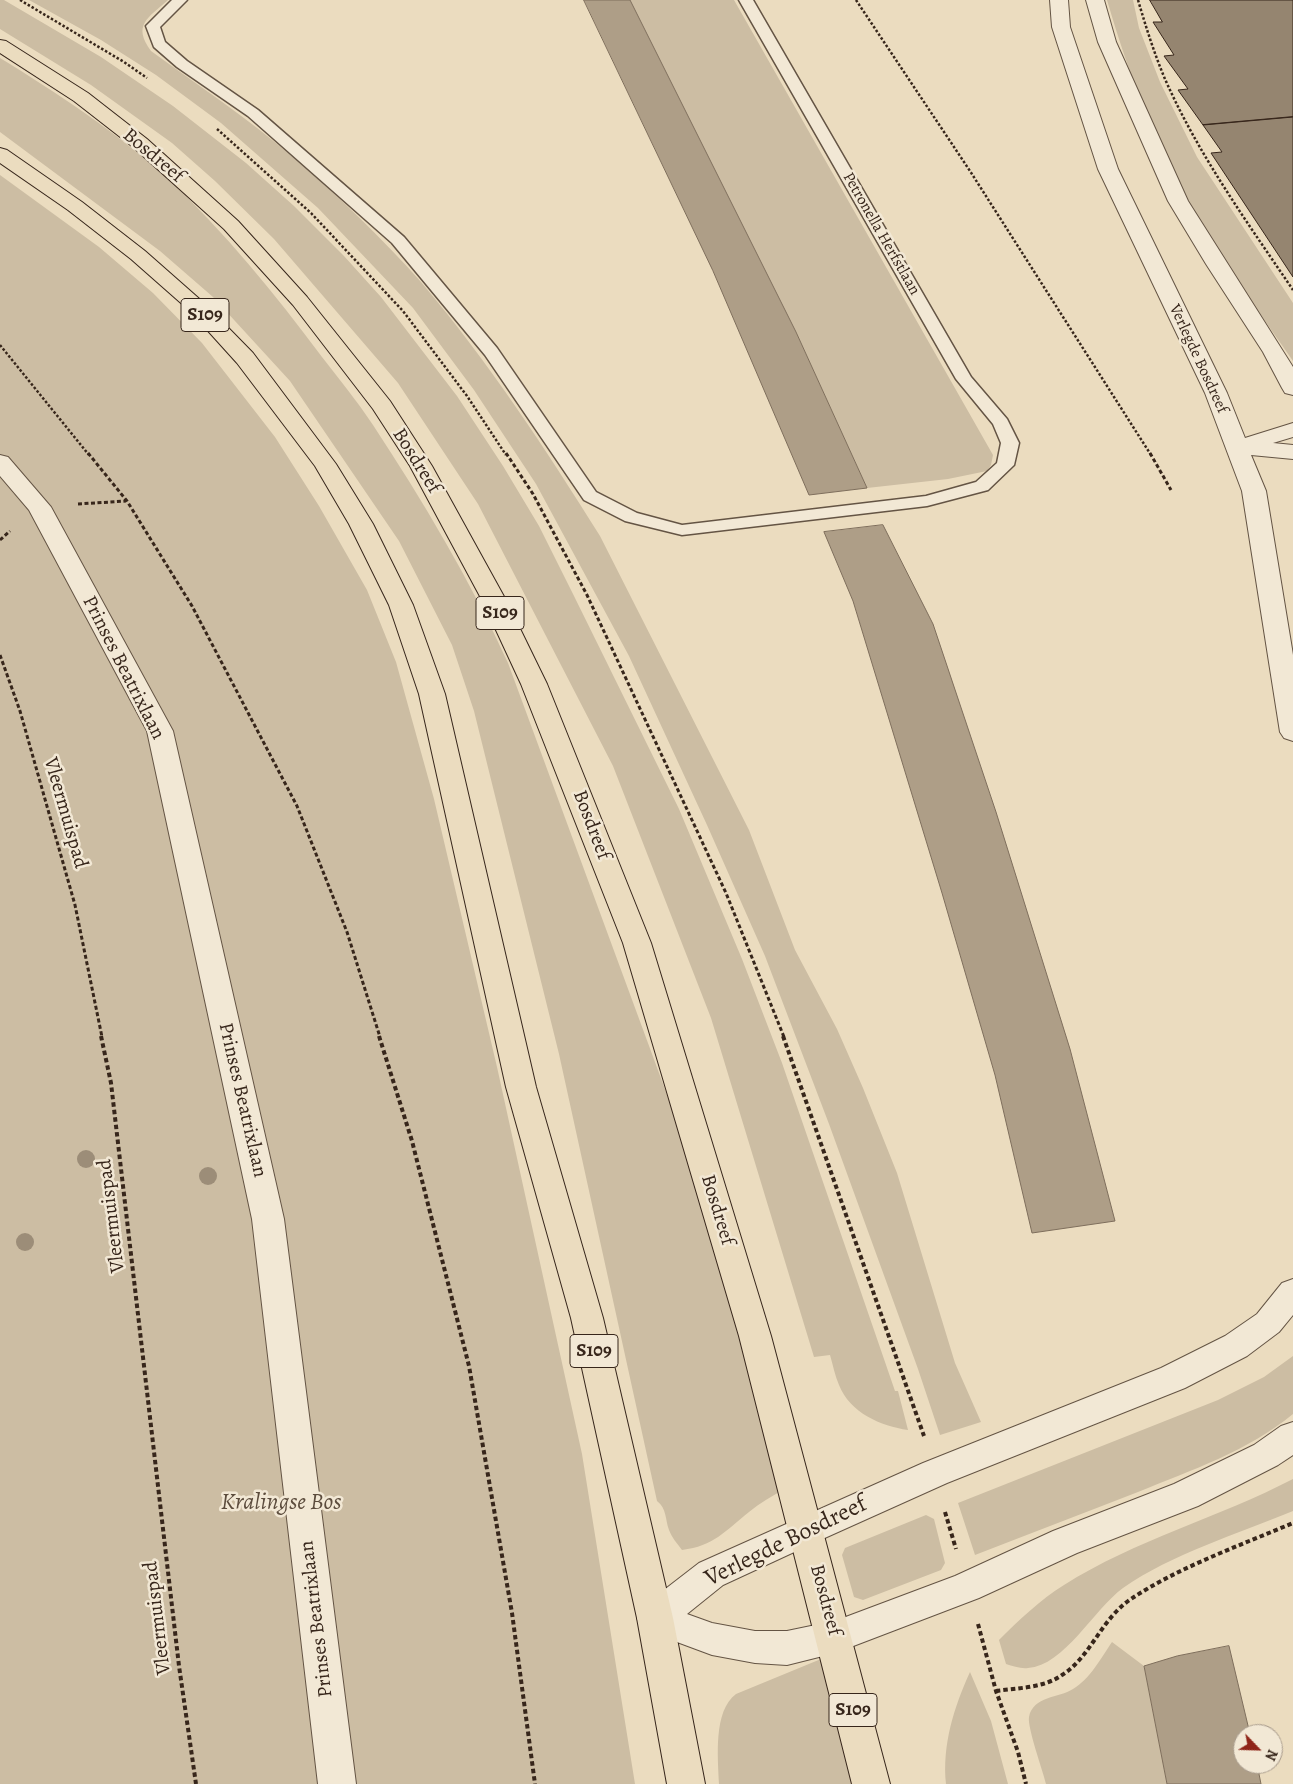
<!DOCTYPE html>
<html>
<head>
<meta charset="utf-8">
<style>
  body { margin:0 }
  #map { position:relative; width:1293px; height:1784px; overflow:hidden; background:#ebdcbf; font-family:Alegreya,serif }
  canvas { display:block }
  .north { position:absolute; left:1233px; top:1724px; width:50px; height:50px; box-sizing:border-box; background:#f2e8d5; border:1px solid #a79a8b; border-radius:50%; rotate:114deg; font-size:14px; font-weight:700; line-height:20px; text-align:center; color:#37261b }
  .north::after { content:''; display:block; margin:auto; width:18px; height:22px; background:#8f2418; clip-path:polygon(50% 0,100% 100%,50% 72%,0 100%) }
</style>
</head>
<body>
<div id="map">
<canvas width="1293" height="1784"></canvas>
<div class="north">N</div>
</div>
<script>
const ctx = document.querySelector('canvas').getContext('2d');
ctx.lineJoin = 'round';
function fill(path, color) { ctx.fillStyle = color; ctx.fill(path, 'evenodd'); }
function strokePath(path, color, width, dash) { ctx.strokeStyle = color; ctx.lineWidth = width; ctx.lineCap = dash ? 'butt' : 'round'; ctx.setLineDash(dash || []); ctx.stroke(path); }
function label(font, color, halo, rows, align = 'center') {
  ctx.font = font + ' Alegreya,serif'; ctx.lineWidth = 5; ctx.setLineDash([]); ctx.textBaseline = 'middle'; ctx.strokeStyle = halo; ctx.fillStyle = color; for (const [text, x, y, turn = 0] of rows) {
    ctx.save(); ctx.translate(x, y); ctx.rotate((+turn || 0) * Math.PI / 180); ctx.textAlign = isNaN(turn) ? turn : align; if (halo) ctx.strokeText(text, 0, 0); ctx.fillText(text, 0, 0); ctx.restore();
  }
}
fill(new Path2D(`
  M0,0H4L101,57L173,106L246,163L294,206L344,256L381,297L457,396L503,466L539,526L574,596L679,809L742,959L782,1063L895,1391H898L908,1430C881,1426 850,1413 839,1385C835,1376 833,1365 830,1355L814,1357L711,1018L613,766L478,504L398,383L274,239L215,181L172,143L91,85L0,29Z
  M29,0H168C148,18 132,25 151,51C199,86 249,119 294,158C338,196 382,238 421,282C488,361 545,448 600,536L749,830L795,950L837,1029L863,1088L897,1173L955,1363L981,1422L940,1435L918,1369L829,1124L765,956L707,825L629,656L536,484L474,390L413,308L318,208L221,123L156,75L101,40Z
  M630,0H734L993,455L991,465L987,471L948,479L867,488L796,332Z
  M1107,0H1133L1139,28L1160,82L1197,157L1293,303V361C1260,314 1227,267 1197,218C1157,151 1129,75 1107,0Z
  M0,58C57,93 118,133 167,178C225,232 275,294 322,357C339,379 357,401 373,425C423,501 470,580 508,663L687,1149L785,1489C772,1496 760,1503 749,1512C725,1531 714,1546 682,1550C677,1543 672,1538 669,1530C665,1519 667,1509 657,1501L559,1054L474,711L452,645L399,541L290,381L213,297L160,251L0,132Z
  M0,175L99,247L153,293L202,343L275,437L319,506L367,590L396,662L434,799L497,1067L582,1454L635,1784H0Z
  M1293,1356V1414C1248,1451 1192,1470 1138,1492C1084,1513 1029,1534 975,1555L958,1503L1218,1400L1264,1377Z
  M1293,1479V1511C1237,1534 1172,1554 1123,1588C1094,1609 1064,1666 1028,1668C1021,1669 1013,1666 1006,1664L999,1640C1019,1620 1040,1600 1064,1585C1135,1540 1218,1518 1293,1479Z
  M926,1515L934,1519L945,1563L941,1570L863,1600L854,1597L842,1555L845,1548Z
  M1112,1642L1144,1666L1167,1784H1046C1043,1771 1027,1727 1029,1717C1033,1696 1059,1698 1073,1689C1090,1679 1101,1658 1112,1642Z
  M821,1659L857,1784H719C718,1758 713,1711 736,1694Z
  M970,1672L991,1721L1008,1784H946C942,1745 954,1707 970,1672Z`), '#ccbda3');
const water = new Path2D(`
  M584,0H630L796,332L867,488L809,495L713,271Z
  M883,525L933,624L996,812L1070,1049L1115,1221L1032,1233L995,1075L942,893L853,601L824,532Z
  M1229,1646L1250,1734H1243V1764H1257L1261,1784H1167L1144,1666L1177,1656Z`);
fill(water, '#ae9e87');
strokePath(water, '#7e6e5c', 1);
const building = new Path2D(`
  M1150,0H1293V117L1203,125L1178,90L1188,89L1164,56L1174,55L1153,22H1162Z
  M1293,117V277L1211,153L1222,152L1203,125Z`);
fill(building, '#958570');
strokePath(building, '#37261b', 1);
const service = new Path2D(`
  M172,0H187L160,27L165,42L187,61L258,110L404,237L497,348L596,492L637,513L682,525L926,496L976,482L997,463L1001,443L993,424L956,379L739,0H753L971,377L1007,419L1019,443L1014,465L988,490L927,506L682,535L625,521L584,500L485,355L392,243L248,116L177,67L154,47L146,26Z`);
const minor = new Path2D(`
  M1050,0H1068L1070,27L1118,169L1227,393L1245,438L1293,423V437L1273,443L1293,445V459L1251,455L1266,491L1293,655V741L1284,738L1280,732L1242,491L1205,393L1098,169L1052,27Z
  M1086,0H1104L1116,42L1188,201L1293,367V395L1285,393L1282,388L1263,352L1206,264L1168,201L1098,42Z
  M0,455L8,457L51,507L173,731L284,1219L356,1784H318L252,1219L147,731L29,510L0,476Z
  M1293,1279V1315L1279,1332L1247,1356L1185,1388L947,1483L818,1541L723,1585L687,1614L712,1623L755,1631H787L835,1621L955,1576L1053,1531L1174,1484L1254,1445L1281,1426L1293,1422V1455L1278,1465L1198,1506L1077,1553L979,1598L835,1653L787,1665L755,1663L712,1655L642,1629L637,1618L642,1607L699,1563L923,1463L1161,1368L1225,1336L1257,1314L1282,1283Z`);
const trunk = new Path2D(`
  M0,40L6,41L88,93L147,139L238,221L307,297L390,401L432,466L507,602L547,684L651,943L771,1336L890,1784H852L739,1336L623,943L521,684L483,602L410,466L373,409L293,305L224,229L133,147L74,101L0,53Z
  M0,148L7,150L82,202L145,251L204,303L253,353L336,464L373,524L413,605L445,694L536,1087L603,1318L673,1618L705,1784H667L637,1618L571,1318L506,1087L419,694L389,605L349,524L315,466L237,363L190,311L131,259L68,210L0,163Z`);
strokePath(service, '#645444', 3);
strokePath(minor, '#645444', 2);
strokePath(trunk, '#37261b', 2);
strokePath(new Path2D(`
  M20,0L124,62L147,78
  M856,0L970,171L1151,455
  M1138,0C1146,27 1154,53 1165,79C1198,154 1247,222 1293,290
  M217,129L311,213L403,311L467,396L506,455
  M0,345L89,455`), '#37261b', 2.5, [2.5, 2]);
strokePath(new Path2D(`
  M88,453L127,501L192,606L297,806L347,932L380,1037
  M506,453L533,494L587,595L726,893L784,1037
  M1150,453L1171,490
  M78,504L126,501
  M0,540L10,531
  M0,655L20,711L75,905L102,1037`), '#37261b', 3, [4, 2.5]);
strokePath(new Path2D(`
  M101,1036L111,1083L179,1666L196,1784
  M379,1036L412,1141L469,1366L512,1613L535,1784
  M783,1036L924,1436
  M945,1512L956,1549
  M978,1624L996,1691L1018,1752L1026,1784
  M996,1691C1017,1688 1044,1688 1062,1675C1091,1657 1100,1620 1131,1599C1177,1568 1241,1545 1293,1523`), '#37261b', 4, [4.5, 3]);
fill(service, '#f2e8d5');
fill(minor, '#f2e8d5');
fill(trunk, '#ebdcbf');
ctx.fillStyle = '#9c8d78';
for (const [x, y] of [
  [86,1159],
  [208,1176],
  [25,1242]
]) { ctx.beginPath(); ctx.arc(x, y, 9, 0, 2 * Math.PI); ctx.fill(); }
label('16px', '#37261b', '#f2e8d5', [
  ["Petronella Herfstlaan",881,234,60],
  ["Verlegde Bosdreef",1198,359,65]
]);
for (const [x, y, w] of [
  [205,315,48],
  [500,613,48],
  [594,1351,48],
  [853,1710,48]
]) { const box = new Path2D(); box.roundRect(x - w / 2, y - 16.5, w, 33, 4); ctx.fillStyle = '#f2e8d5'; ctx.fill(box); strokePath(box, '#37261b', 1); }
label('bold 19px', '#37261b', null, [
  ["S109",205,315],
  ["S109",500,613],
  ["S109",594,1351],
  ["S109",853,1710]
]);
label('20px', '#37261b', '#f2e8d5', [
  ["Bosdreef",153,156,40],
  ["Bosdreef",416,461,58],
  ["Prinses Beatrixlaan",123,668,63],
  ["Vleermuispad",65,813,74],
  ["Bosdreef",591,825,69],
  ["Prinses Beatrixlaan",242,1100,77],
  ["Bosdreef",717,1210,73],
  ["Vleermuispad",112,1216,-97],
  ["Bosdreef",825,1600,75],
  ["Vleermuispad",158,1618,-97],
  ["Prinses Beatrixlaan",317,1619,-97]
]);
label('italic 24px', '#5c4c3d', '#f2e8d5', [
  ["Kralingse Bos",281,1503]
]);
label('24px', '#37261b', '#f2e8d5', [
  ["Verlegde Bosdreef",786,1542,-26]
]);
</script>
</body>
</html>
